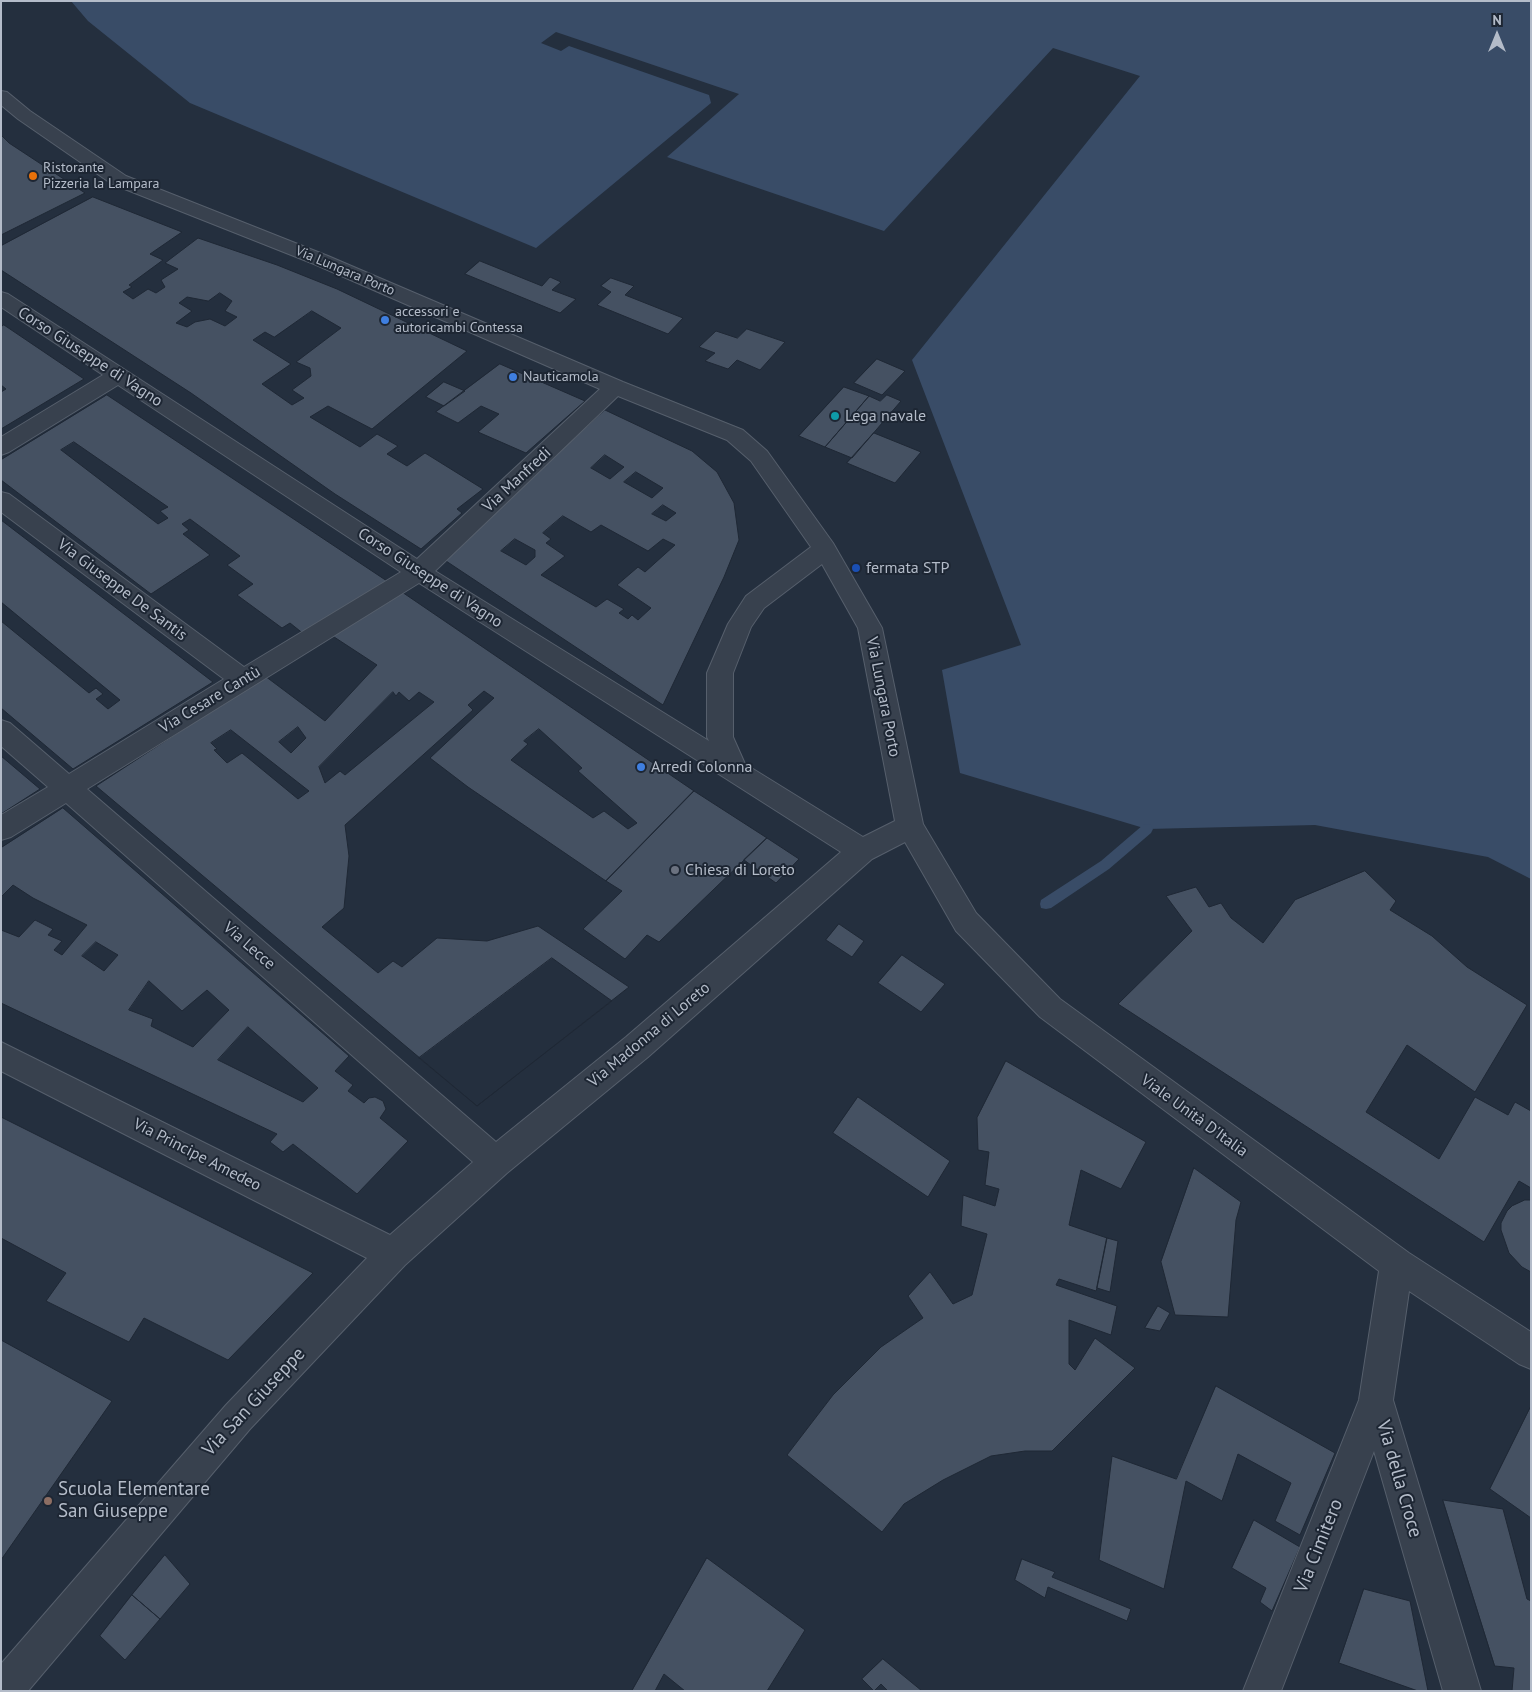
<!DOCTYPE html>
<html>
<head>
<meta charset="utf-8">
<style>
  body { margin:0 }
  #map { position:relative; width:1532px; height:1692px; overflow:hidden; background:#242f3e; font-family:"PT Sans",sans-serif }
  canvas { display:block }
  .frame { position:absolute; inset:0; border:2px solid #b4bcc9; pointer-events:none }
  .north { position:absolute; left:1472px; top:10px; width:50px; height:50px; -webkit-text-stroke:4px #1d2633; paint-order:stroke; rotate:0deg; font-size:14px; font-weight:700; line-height:20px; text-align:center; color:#b4bcc9 }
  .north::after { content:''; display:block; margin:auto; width:18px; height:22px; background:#b4bcc9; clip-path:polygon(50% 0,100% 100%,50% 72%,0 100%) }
</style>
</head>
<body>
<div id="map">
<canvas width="1532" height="1692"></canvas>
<div class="frame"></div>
<div class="north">N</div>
</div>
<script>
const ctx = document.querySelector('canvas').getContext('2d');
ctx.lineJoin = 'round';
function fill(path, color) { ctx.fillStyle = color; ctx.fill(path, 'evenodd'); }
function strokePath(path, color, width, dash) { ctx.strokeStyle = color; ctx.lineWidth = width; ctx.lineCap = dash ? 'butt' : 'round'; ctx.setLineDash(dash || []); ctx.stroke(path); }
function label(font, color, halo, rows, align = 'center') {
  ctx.font = font + ' "PT Sans",sans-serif'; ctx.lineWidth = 4; ctx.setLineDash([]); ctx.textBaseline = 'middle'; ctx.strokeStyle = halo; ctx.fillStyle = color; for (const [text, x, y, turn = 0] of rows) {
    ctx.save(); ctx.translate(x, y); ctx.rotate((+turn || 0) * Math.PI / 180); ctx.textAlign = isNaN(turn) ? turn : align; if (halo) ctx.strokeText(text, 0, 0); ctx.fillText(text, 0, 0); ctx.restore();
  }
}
fill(new Path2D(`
  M71,1H1531V879L1488,857L1315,825L1147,829L960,773L942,670L1021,645L912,360L1140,76L1053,48L884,231L667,157L739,94L556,32L541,43L561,51L569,46L709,95L711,103L536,248L190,103L88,21Z`), '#394c67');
fill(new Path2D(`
  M1147,824L1151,825L1153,829L1151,833L1109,869L1051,908L1046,909L1041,908L1040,904L1041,900L1101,861L1143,825Z`), '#394c67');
const building = new Path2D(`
  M1,135L9,143L85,193L1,235Z
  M93,197L182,232L150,254L163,260L129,285L132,287L123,292L133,299L148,289L156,293L165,287L161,280L178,269L165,263L198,238L277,265L337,289L467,351L372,429L328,406L310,417L360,447L377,434L398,446L387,454L407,466L425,453L483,489L457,509L462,513L421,549L335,494L191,393L1,270V246ZM220,293L232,301L225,311L237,317L225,326L210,319L195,322L187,327L176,323L192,311L179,303L187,297L208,301ZM312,311L341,328L296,362L310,368L311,376L292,390L304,398L292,405L262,384L291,364L253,340L265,332L274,337Z
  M480,261L542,286L550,277L561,282L552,290L576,299L560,313L465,274Z
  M611,278L634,286L625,295L683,318L668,334L597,305L611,292L601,286Z
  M4,325L84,379L1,429V392L6,389L1,385V327Z
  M747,329L785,342L760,370L737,360L728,369L705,361L715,353L699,347L716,331L737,338Z
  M877,359L905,371L882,395L854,383Z
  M500,364L585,401L526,453L478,432L499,414L481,406L458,423L436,412Z
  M444,382L465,391L444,406L426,397Z
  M844,387L869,396L825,447L799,436Z
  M107,395L390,583L305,635L290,623L282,628L237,595L253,584L227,565L240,556L190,519L182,524L189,530L183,534L210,555L151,594L1,480V460ZM74,442L168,507L160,511L168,518L158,524L61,450Z
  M887,395L901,401L852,458L825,447L869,396L880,401Z
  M605,410L692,451L717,472L734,503L739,540L724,577L663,705L443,559ZM605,455L624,467L610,479L591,468ZM636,472L663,488L652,498L624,482ZM663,505L676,513L666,521L652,514ZM563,516L591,532L601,525L648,551L663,539L675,545L645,572L638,567L617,585L651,608L638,620L632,615L628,619L619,613L624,609L607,599L596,607L541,575L565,556L546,543L551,539L543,533ZM515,539L535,550V557L526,565L501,551Z
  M874,433L921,452L895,483L847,463Z
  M1,520L213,682L73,769L1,708V621L89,693L96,688L103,694L96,699L108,709L120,700L1,602Z
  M399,590L694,791L606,881L468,787L430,758L494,698L484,691L468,705L473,710L345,825L349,856L344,908L322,927L378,973L393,961L402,967L437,938L487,941L538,926L629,987L477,1106L96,786L265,676L325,721L377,665L328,633ZM393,692L396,696L399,692L409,701L419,692L434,702L345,775L340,771L325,783L319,767ZM298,727L306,738L291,753L279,742ZM539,729L582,768L578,771L637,823L628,829L604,811L593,818L511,760L528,744L524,741ZM231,730L309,791L298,799L242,753L227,763L214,750L217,749L211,743Z
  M1,756L40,789L1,814Z
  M694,791L767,838L659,942L647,935L625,959L583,929L622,891L606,881Z
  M63,808L349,1056L335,1071L353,1085L348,1091L364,1103L369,1098L375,1097L383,1101L386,1109L380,1118L408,1141L357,1194L293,1144L283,1152L270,1142L277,1134L1,1003V930L19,937L35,920L53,929L48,935L62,941L54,950L62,955L87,925L33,898L13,885L1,897V848ZM96,942L118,955L104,971L82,956ZM149,981L182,1011L207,990L229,1010L193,1047L151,1026L153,1019L129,1010ZM248,1027L318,1088L303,1102L218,1060Z
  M767,838L799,859L776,883L744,860Z
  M1365,871L1396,901L1390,910L1432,936L1467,967L1527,1005L1475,1092L1407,1045L1366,1112L1439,1159L1475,1097L1508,1115L1515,1102L1531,1111V1188L1519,1181L1484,1242L1118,1004L1192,931L1166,896L1196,887L1209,907L1221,903L1231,918L1263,943L1295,900Z
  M839,924L864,941L852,957L826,940Z
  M902,955L945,984L921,1012L878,983Z
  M552,958L612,1001L477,1106L419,1058Z
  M1006,1061L1146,1142L1121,1189L1081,1170L1069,1225L1107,1238L1097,1288L1096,1291L1059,1279L1056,1285L1117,1306L1111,1335L1069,1320V1364L1075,1370L1095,1338L1135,1368L1052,1451H1025L991,1456L943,1480L904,1504L882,1532L787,1455L833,1395L881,1347L923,1318L908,1296L930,1272L953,1304L972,1295L987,1234L961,1226L963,1195L995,1206L999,1189L985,1185L989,1152L978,1150L977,1118Z
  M858,1097L950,1161L928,1197L833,1133Z
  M1,1117L313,1273L228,1360L144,1318L129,1342L46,1301L66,1273L1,1238Z
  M1194,1168L1241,1202L1236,1220L1228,1317L1175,1315L1161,1262Z
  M1525,1200H1531V1272L1522,1267L1509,1253L1501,1230V1223L1507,1211L1512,1206Z
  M1107,1238L1118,1241L1110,1292L1097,1288Z
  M1158,1306L1170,1313L1160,1331L1145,1328Z
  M1,1340L112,1401L1,1560Z
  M1216,1386L1335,1453L1300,1535L1275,1521L1291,1483L1238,1454L1222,1501L1186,1481L1164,1589L1099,1560L1112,1456L1176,1479Z
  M1531,1406V1518L1490,1489Z
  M1443,1500L1503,1509L1527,1599L1531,1601V1691H1512L1514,1668L1495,1666Z
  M1254,1520L1300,1547L1272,1611L1260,1602L1266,1588L1232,1568Z
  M165,1555L190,1584L160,1619L132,1595Z
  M707,1558L805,1630L767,1691H685L664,1674L655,1691H632Z
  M1022,1559L1055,1572L1052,1577L1131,1609L1127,1621L1048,1587L1045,1598L1015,1580Z
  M1364,1589L1410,1601L1428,1691H1418L1339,1663Z
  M132,1595L160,1619L125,1660L100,1636Z
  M883,1659L922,1691H888L881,1684L874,1691L862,1679Z`);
fill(building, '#455162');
strokePath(building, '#1f2835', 1);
const minor = new Path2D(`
  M1,91L7,92L30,111L126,176L328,256L623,382L743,430L767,451L833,543L882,628L923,824L976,913L1060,999L1409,1253L1531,1332V1369L1519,1364L1409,1291L1393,1400L1481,1691H1443L1374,1451L1281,1691H1243L1359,1400L1379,1271L1040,1017L956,931L905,842L872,859L648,1057L507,1173L405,1265L250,1429L28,1691H1V1664L226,1405L367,1258L1,1071V1042L390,1235L473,1162L66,803L11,837L1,840V815L48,787L1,746V720L10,723L69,774L224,679L1,512V492L9,494L244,667L401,572L118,385L9,452L1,455V437L103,375L1,307V292L8,294L417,559L600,389L314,264L112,184L18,119L1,105ZM618,396L727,440L751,461L811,547L746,596L728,624L707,673V737L709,741L435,571ZM822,564L858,628L895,821L863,837L745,764L733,737V673L751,627L764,608ZM419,583L841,852L626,1037L496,1142L87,789Z`);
strokePath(minor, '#565f6c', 2);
fill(minor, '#38414e');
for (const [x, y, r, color] of [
  [33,176,5,"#e8710a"],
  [385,320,5,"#3f7fe0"],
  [513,377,5,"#3f7fe0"],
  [835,416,5,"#0f9aa8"],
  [856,568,5,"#1a4fb4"],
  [641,767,5,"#3f7fe0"],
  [675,870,5,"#6b7280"],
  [48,1501,5,"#8d6e63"]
]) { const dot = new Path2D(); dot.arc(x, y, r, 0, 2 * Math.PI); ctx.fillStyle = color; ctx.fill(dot); strokePath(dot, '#1d2633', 2); }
label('14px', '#b4bcc9', '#1d2633', [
  ["Ristorante",43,168],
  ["Pizzeria la Lampara",43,184],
  ["accessori e",395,312],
  ["autoricambi Contessa",395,328],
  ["Nauticamola",523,377]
], 'left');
label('14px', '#b4bcc9', '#1d2633', [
  ["Via Lungara Porto",345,271,23]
]);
label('16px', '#b4bcc9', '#1d2633', [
  ["Corso Giuseppe di Vagno",90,357,33],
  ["Via Manfredi",517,480,-43],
  ["Corso Giuseppe di Vagno",430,578,33],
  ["Via Giuseppe De Santis",122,590,37],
  ["Via Lungara Porto",883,697,79],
  ["Via Cesare Cantù",210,700,-31],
  ["Via Lecce",249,946,41],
  ["Via Madonna di Loreto",649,1035,-40],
  ["Viale Unità D'Italia",1194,1116,36],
  ["Via Principe Amedeo",197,1155,27]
]);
label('16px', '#b4bcc9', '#1d2633', [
  ["Lega navale",845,416],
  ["fermata STP",866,568],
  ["Arredi Colonna",651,767],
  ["Chiesa di Loreto",685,870]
], 'left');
label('19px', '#b4bcc9', '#1d2633', [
  ["Via San Giuseppe",254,1402,-47],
  ["Via della Croce",1399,1479,74],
  ["Via Cimitero",1319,1546,-68]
]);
label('19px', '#b4bcc9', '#1d2633', [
  ["Scuola Elementare",58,1490],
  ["San Giuseppe",58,1512]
], 'left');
</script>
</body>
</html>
